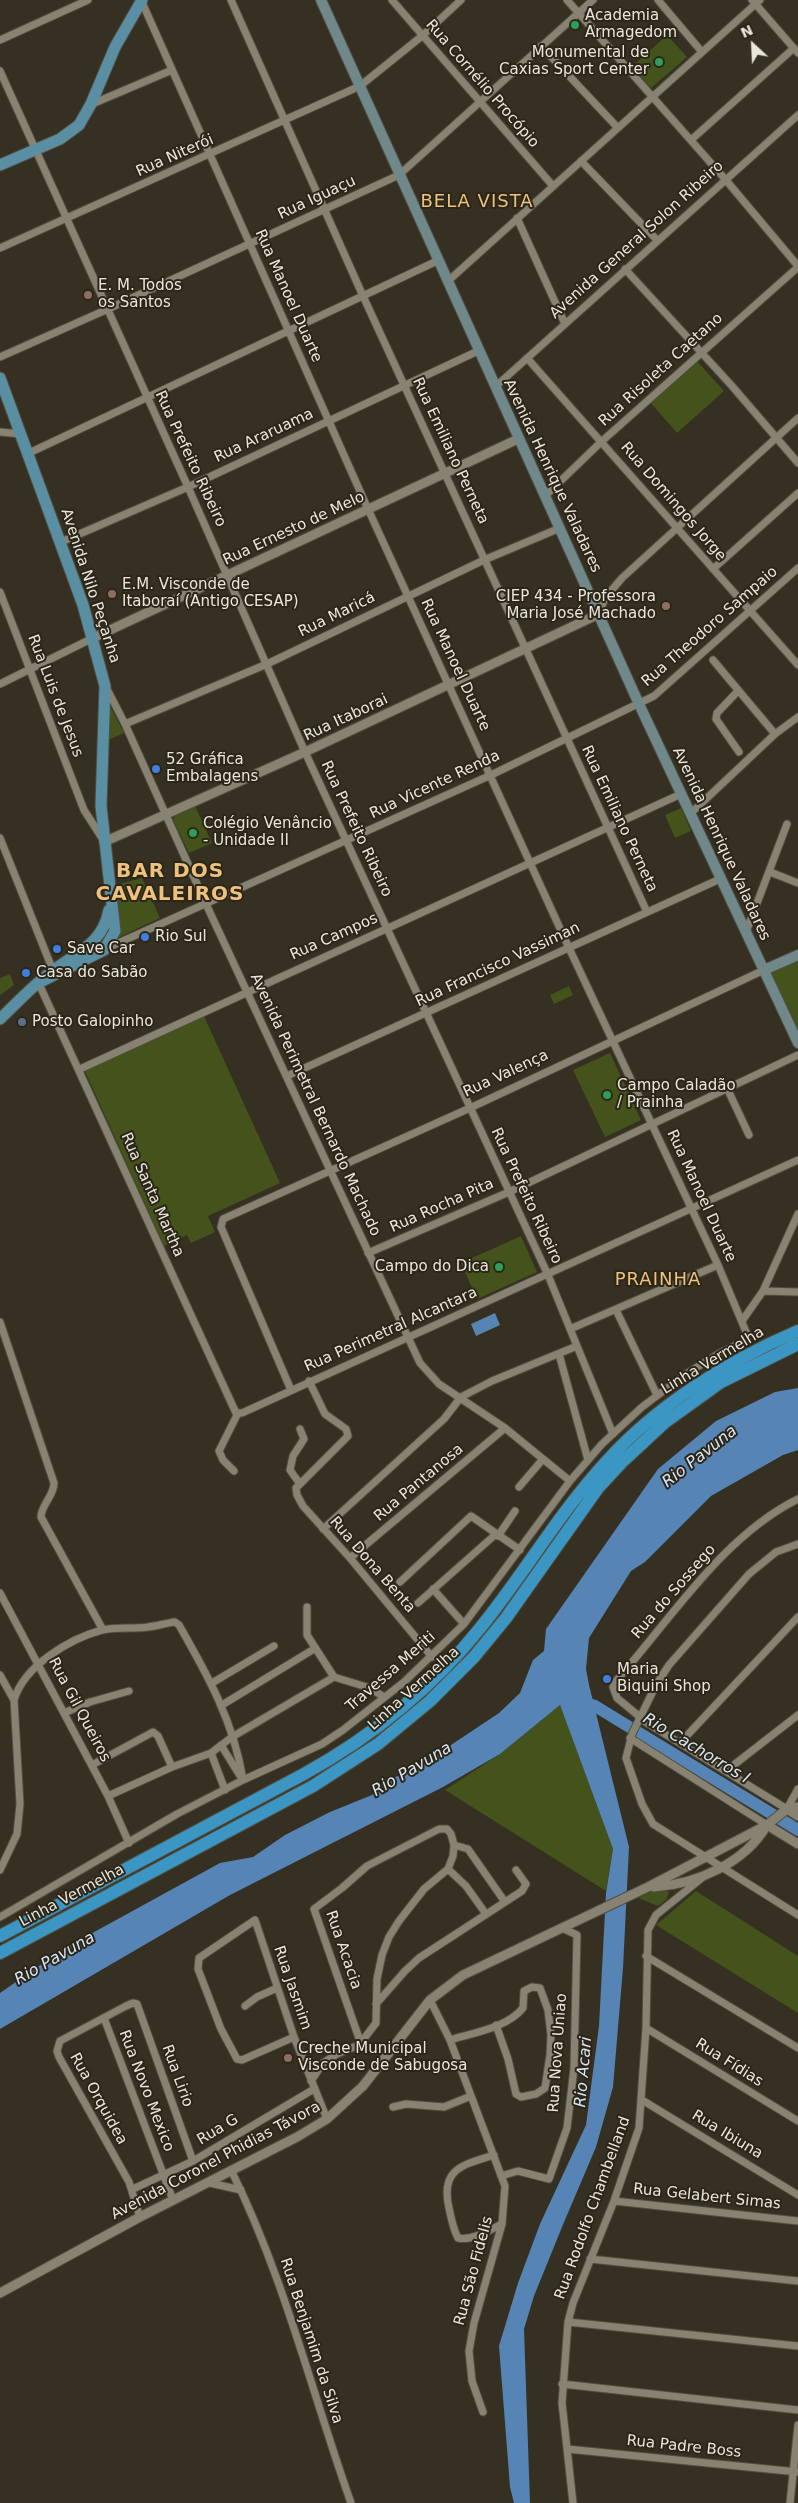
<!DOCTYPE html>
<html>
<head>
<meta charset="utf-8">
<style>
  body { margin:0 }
  #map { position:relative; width:798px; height:2503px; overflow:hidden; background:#353022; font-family:"DejaVu Sans",sans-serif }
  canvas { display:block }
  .north { position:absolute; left:728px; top:20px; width:50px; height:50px; -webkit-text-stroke:4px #2b2618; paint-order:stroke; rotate:335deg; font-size:14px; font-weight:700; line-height:20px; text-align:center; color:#e9e6dd }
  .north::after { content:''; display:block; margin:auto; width:18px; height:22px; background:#e9e6dd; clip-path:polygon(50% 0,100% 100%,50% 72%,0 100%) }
</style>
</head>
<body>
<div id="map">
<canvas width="798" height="2503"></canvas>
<div class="north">N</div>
</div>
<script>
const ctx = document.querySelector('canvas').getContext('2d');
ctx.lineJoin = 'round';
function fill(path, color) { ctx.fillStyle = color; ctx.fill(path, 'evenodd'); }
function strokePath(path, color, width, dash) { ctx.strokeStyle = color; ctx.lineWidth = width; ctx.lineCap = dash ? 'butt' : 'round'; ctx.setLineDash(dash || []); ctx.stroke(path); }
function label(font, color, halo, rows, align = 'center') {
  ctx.font = font + ' "DejaVu Sans",sans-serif'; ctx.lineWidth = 4; ctx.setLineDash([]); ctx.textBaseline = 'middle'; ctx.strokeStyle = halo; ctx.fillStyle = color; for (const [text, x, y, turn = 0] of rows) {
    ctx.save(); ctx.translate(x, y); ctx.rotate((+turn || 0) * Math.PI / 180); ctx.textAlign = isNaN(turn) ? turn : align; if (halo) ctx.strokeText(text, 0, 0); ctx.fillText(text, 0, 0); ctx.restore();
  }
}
fill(new Path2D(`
  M667,35L687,57L651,88L632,67Z
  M696,360L724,391L677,433L650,402Z
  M108,708H111L124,733L106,741Z
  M195,806L212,843L189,853L173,820L175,816Z
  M681,808L691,831L675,838L665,815Z
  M142,878L160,918L115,939L111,886Z
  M798,960V1038L771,976V972Z
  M10,974L14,985L0,995V978Z
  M569,986L573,995L554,1004L550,995Z
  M203,1014L280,1183L208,1216L215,1232L191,1243L187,1235L164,1246L84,1069Z
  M610,1053L641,1120L605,1137L573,1070Z
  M521,1236L537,1272L477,1299L461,1263Z
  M560,1705L613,1849L606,1891L445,1790L500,1754Z
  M659,1888H664L669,1893L666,1900L658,1906L638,1898Z
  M696,1891L798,1956V2013L656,1925Z`), '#43531b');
fill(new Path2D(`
  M495,1313L500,1325L476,1336L471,1324Z
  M798,1388V1450L783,1455L711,1496L645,1562L631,1571L589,1638L586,1669L589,1685L629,1847L623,1968L613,2087L596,2147L562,2227L534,2296L524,2329L530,2503H514L510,2487L499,2346L518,2283L540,2224L586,2125L599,2026L606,1893L613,1849L560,1705L500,1754L443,1787L230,1895L0,2029V1993L65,1948L220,1863L253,1857L285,1835L330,1812L372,1795L386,1779L399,1776L433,1757L499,1713L520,1693L533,1660L544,1651L546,1629L658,1469L716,1421L775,1392Z`), '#5684b5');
strokePath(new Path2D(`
  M580,1701L595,1706L798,1830`), '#5684b5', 12);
const minor = new Path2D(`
  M231,0L363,296L647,912
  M392,0L553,186
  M567,0L725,179L798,266
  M658,0L702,52
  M752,0L798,53
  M0,40L88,0
  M541,46L618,128
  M0,71L188,487L305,752L548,1275L613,1434
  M92,104L172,70
  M691,140L794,48
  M581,161L657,240
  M517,218L565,324
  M0,248L360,86L422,36L461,0
  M625,269L732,386L798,463
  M447,282L760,0
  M0,357L108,309L399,175L593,0
  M527,358L798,665
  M495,387L798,115
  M0,432L21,434
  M29,453L437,261
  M545,496L601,442L798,267
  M61,542L188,487L478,351
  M713,569L798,493
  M0,592L84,810L102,838
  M599,614L605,598L622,578L798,418
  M713,660L775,734
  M0,684L93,638
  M107,689L125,724L206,904L420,1363L439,1384L505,1428L570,1481
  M738,691L717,713L716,719L739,752
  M125,724L267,664L484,560L560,528
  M690,814L775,734L798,717
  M0,838L54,973
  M770,872L798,883
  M746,932L787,824
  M105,949L491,775L654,696L798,568
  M39,984L236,1413H242L798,1160
  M80,1069L681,794
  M287,1076L720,879
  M727,1088L749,1135
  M368,1253L509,1192L798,1055
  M763,1291L798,1292
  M616,1310L657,1395
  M742,1321L763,1291L798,1214
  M0,1322L54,1483C54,1496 41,1505 41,1517L103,1630
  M570,1329L718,1265
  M559,1354L588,1460
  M309,1381L325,1414L346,1429L348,1436L296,1488L297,1495L303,1506L350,1558L432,1657
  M291,1390L221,1227L223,1219L470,1108L764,970
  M234,1471L223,1460L219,1451L238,1413
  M300,1484L290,1470L293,1456L304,1439L300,1429
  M519,1487L543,1459
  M323,1529L444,1419L461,1397L492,1381L577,1346
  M498,1536L515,1511
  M798,1544L776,1552L749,1574L669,1665L656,1685L632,1734L626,1758L642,1804L653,1824L798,1915
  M350,1558L505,1428
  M400,1582L471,1516L520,1550
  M433,1589L464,1624
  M0,1593L108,1796L129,1843
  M418,1603L496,1534
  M307,1607V1635L334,1677
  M0,1675L14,1700L20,1804L17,1834L0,1870
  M212,1683L274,1646
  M14,1700C24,1666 69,1639 102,1630C117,1627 133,1629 148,1627C157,1626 166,1623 175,1622L179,1625C207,1674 234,1722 243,1780
  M222,1705L314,1649
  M64,1713L90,1702L129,1691
  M640,1717L617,1698L613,1687L616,1681C671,1619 723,1536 798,1499
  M639,1718L787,1809L798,1789
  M630,1738L767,1825
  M680,1743L798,1617
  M221,1745L242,1779
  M211,1753L225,1790
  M92,1765L153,1732L158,1736L172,1767
  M726,1771L798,1715
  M108,1796L172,1767L211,1753L232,1737L334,1677L370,1688L384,1697
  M454,1845L468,1849L505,1902
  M448,1869L466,1886L486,1914
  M0,1917L177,1814L243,1780L322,1744L343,1730L404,1682L464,1624L570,1481L602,1444L642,1407L686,1374L720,1353L749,1339L718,1265L569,948L368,509L141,0
  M646,1956L798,2048
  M430,2000L450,2040L505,2186L502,2224L474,2323L469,2351L472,2381L483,2412
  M376,2004L405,1971L419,1958L522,1891L526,1884L516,1870
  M245,2006L257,1997L277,1988
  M104,2018L173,2200
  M646,2028L798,2121
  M294,2037L242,2060L237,2059L221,2029L198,1969L199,1958L255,1920L294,2037L327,2119
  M450,2040C472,2033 507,2028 523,2008L524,1991L532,1987L540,1988L548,2010L551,2035L550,2055L545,2088L536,2094L521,2097L516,2094L508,2059L496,2025
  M311,2081L323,2063L337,2054L359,2045L376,2023L377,1979L382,1955L389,1937L399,1921L424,1889L448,1869L453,1856L454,1845L451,1834L447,1829H439L367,1866L342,1888L314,1909L360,2041
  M642,2100L798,2195
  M393,2107L406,2104L444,2107L471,2096
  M494,2155C462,2165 440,2169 449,2208C451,2218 453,2229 458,2238C472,2241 490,2230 502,2224
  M232,2172C284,2277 312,2393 351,2503
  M501,2176L518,2171L549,2179L567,2128L574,2068L577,1935L562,1928
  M210,2183L241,2190
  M133,2189L193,2161L314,2089
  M614,2201L798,2221
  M140,2217L129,2182L59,2057L57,2051L60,2041L126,2006L133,2003L137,2004L193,2161
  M590,2259L798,2281
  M568,2322L798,2346
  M562,2384L798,2410
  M567,2449L798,2472
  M573,2503L562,2403L568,2322L573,2303L614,2201L639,2128L646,2028L648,1930L656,1915L703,1877
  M790,2503L798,2425`);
const tertiary = new Path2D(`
  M93,638L518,439
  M104,842L305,752L599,614
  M787,1809L798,1816
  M767,1825L798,1844
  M654,1887C697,1884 745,1863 767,1825
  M0,2293L140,2217L297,2137L327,2119L363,2086L430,2000L463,1975L648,1887L767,1825L787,1809L798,1807`);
const secondary = new Path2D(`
  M321,0L639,704L798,1043
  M764,970L798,955`);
const primary = new Path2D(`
  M0,165L60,139L79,125L91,104L115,47L142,0
  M0,378L83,605L105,686L101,806L115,931L104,950L42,981
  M0,1019C17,1003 35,983 54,970C79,951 103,943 109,910`);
const motorway = new Path2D(`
  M0,1936L304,1774C371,1737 433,1687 481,1627C524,1574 559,1513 606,1462C657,1405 728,1361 798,1331
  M0,1953L313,1786L378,1744L430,1701L474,1657L506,1618L598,1488L623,1461L664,1423L721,1382L798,1344`);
strokePath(minor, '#514e42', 9);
strokePath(tertiary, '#514e42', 11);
strokePath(secondary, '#514e42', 12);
strokePath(primary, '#514e42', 13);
strokePath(motorway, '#514e42', 14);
strokePath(minor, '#888272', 7);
strokePath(tertiary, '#888272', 9);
strokePath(secondary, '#71888a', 10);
strokePath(primary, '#5a8ea3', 11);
strokePath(motorway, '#3c96c3', 12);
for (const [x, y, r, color] of [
  [575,25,5,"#2e9e5b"],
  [659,62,5,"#2e9e5b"],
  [88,295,5,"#8d6e63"],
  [112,594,5,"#8d6e63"],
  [666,606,5,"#8d6e63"],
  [156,769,5,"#3f7fe0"],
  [193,833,5,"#2e9e5b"],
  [145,937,5,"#3f7fe0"],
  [57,949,5,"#3f7fe0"],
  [26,973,5,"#3f7fe0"],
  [22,1022,5,"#5c6f8a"],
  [607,1095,5,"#2e9e5b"],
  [499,1267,5,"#2e9e5b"],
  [607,1679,5,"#3f7fe0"],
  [288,2058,5,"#8d6e63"]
]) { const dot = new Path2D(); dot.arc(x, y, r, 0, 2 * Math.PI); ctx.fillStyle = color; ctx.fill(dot); strokePath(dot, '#2b2618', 2); }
label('15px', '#e9e6dd', '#2b2618', [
  ["Academia",585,16],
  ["Armagedom",585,33],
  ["Monumental de",649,53,"right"],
  ["Caxias Sport Center",649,70,"right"],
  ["E. M. Todos",98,286],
  ["os Santos",98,303],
  ["E.M. Visconde de",122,585],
  ["Itaboraí (Antigo CESAP)",122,602],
  ["CIEP 434 - Professora",656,597,"right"],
  ["Maria José Machado",656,614,"right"],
  ["52 Gráfica",166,760],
  ["Embalagens",166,777],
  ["Colégio Venâncio",203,824],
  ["- Unidade II",203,841],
  ["Rio Sul",155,937],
  ["Save Car",67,949],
  ["Casa do Sabão",36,973],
  ["Posto Galopinho",32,1022],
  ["Campo Caladão",617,1086],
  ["/ Prainha",617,1103],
  ["Campo do Dica",489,1267,"right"],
  ["Maria",617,1670],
  ["Biquini Shop",617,1687],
  ["Creche Municipal",298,2049],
  ["Visconde de Sabugosa",298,2066]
], 'left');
label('15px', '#e9e6dd', '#2b2618', [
  ["Rua Cornélio Procópio",482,84,49],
  ["Rua Niterói",175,156,-24],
  ["Rua Iguaçu",317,198,-25],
  ["Avenida General Solon Ribeiro",637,240,-42],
  ["Rua Manoel Duarte",288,296,66],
  ["Rua Risoleta Caetano",661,370,-42],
  ["Rua Araruama",264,436,-25],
  ["Rua Emiliano Perneta",450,451,65],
  ["Rua Prefeito Ribeiro",190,459,65],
  ["Avenida Henrique Valadares",552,476,65],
  ["Rua Domingos Jorge",673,502,49],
  ["Rua Ernesto de Melo",294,529,-25],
  ["Avenida Nilo Peçanha",90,586,72],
  ["Rua Maricá",337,615,-26],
  ["Rua Theodoro Sampaio",710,627,-41],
  ["Rua Manoel Duarte",455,665,65],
  ["Rua Luis de Jesus",55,696,69],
  ["Rua Itaborai",346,718,-25],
  ["Rua Vicente Renda",435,785,-25],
  ["Rua Emiliano Perneta",619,819,65],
  ["Rua Prefeito Ribeiro",356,829,65],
  ["Avenida Henrique Valadares",721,844,65],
  ["Rua Campos",334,937,-24],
  ["Rua Francisco Vassiman",498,965,-25],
  ["Rua Valença",506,1074,-25],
  ["Avenida Perimetral Bernardo Machado",315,1105,65],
  ["Rua Santa Martha",152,1195,66],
  ["Rua Prefeito Ribeiro",526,1196,65],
  ["Rua Manoel Duarte",701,1196,65],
  ["Rua Rocha Pita",442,1206,-24],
  ["Rua Perimetral Alcantara",391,1330,-24],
  ["Linha Vermelha",713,1361,-31],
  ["Rua Pantanosa",419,1483,-40],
  ["Rua Dona Benta",372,1565,49],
  ["Rua do Sossego",674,1592,-49],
  ["Travessa Meriti",391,1672,-41],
  ["Linha Vermelha",414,1689,-42],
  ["Rua Gil Queiros",79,1710,62],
  ["Linha Vermelha",72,1896,-28],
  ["Rua Acacia",343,1950,71],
  ["Rua Jasmim",292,1988,71],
  ["Rua Nova Uniao",558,2053,-86],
  ["Rua Fídias",729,2063,32],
  ["Rua Lirio",177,2076,70],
  ["Rua Novo Mexico",146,2091,69],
  ["Rua Orquidea",98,2099,61],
  ["Rua G",218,2130,-31],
  ["Rua Ibiuna",727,2135,31],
  ["Avenida Coronel Phidias Távora",216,2161,-28],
  ["Rua Gelabert Simas",707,2197,6],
  ["Rua Rodolfo Chambelland",593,2208,-70],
  ["Rua São Fidelis",474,2271,-75],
  ["Rua Benjamim da Silva",311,2341,72],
  ["Rua Padre Boss",684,2447,6]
]);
label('italic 16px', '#d9e6f4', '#2b2618', [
  ["Rio Pavuna",700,1457,-38],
  ["Rio Cachorros I",696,1749,31],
  ["Rio Pavuna",412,1770,-31],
  ["Rio Pavuna",55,1959,-30],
  ["Rio Acari",584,2072,-85]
]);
ctx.letterSpacing = '1px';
label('18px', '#eec27e', '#2b2618', [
  ["BELA VISTA",477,202],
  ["PRAINHA",658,1280]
]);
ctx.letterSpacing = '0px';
ctx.letterSpacing = '1px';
label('bold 20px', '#eec27e', '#2b2618', [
  ["BAR DOS",170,872],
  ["CAVALEIROS",170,895]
]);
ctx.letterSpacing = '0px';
</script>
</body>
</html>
